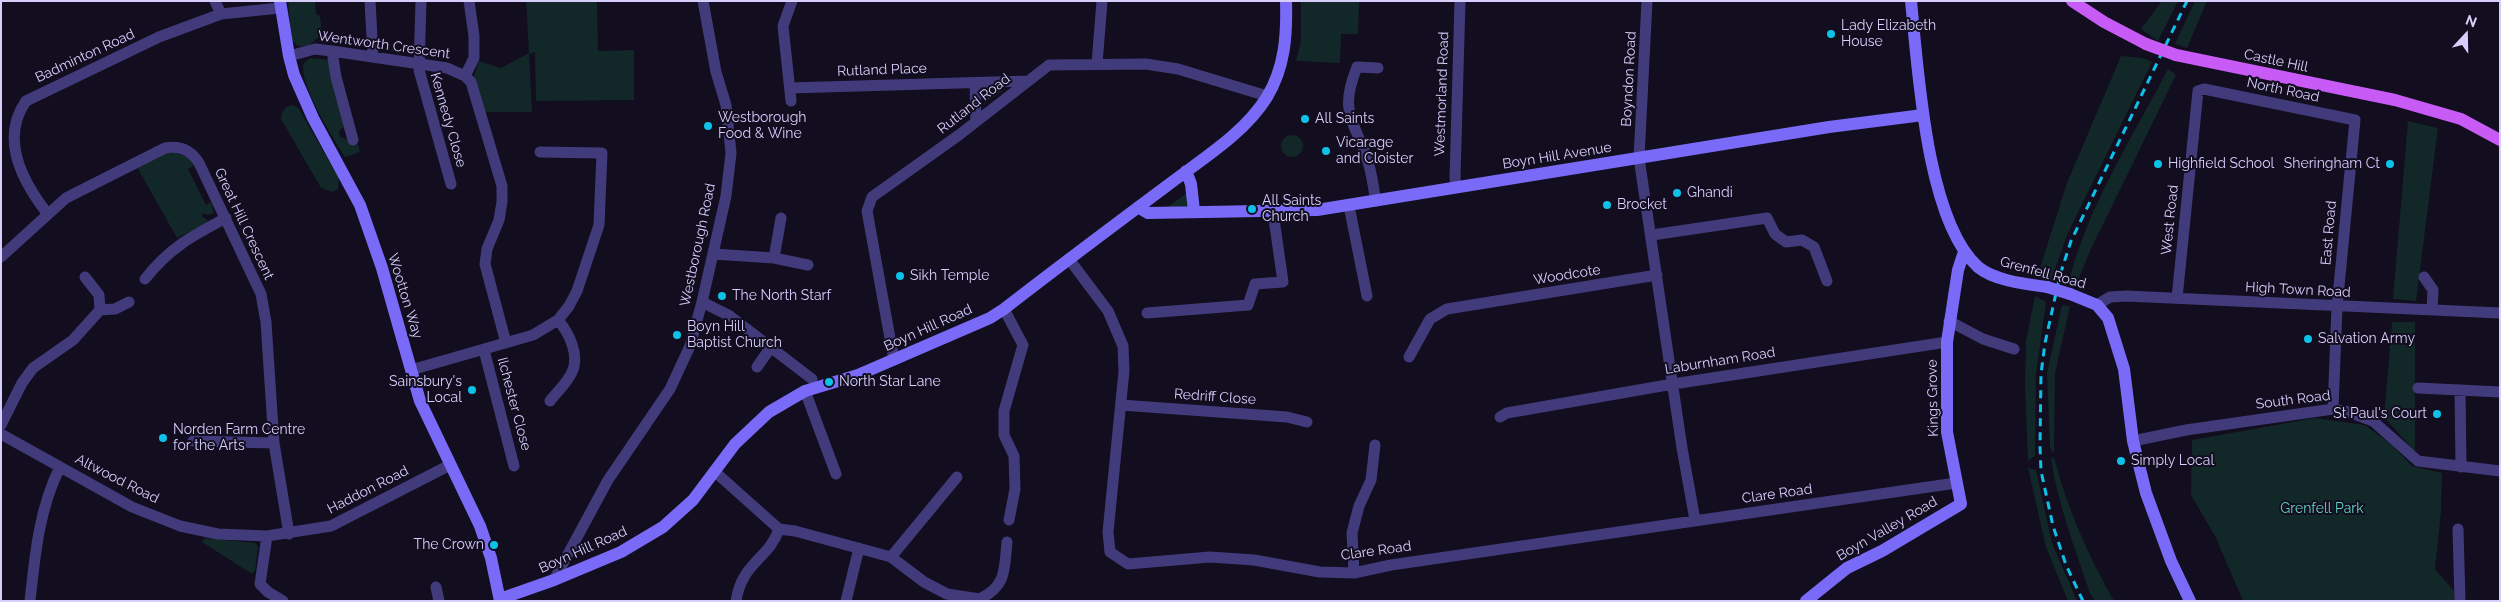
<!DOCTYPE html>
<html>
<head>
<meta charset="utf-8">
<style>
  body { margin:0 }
  #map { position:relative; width:2501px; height:602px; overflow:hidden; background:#120d1f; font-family:Raleway,sans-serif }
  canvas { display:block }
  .frame { position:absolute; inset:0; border:2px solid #d7cefc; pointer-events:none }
  .north { position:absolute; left:2441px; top:10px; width:50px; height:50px; -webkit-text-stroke:4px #120d1f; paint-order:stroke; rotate:21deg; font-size:14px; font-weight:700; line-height:20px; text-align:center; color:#d7cefc }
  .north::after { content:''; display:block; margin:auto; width:18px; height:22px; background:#d7cefc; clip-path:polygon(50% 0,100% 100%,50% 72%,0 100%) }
</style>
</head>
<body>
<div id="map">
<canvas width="2501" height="602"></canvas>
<div class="frame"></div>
<div class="north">N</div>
</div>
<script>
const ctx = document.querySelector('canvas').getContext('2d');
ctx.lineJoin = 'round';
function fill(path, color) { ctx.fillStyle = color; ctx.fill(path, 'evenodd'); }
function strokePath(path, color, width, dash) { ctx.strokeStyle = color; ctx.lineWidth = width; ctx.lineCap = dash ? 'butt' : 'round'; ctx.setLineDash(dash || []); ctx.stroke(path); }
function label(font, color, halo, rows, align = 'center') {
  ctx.font = font + ' Raleway,sans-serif'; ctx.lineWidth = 4; ctx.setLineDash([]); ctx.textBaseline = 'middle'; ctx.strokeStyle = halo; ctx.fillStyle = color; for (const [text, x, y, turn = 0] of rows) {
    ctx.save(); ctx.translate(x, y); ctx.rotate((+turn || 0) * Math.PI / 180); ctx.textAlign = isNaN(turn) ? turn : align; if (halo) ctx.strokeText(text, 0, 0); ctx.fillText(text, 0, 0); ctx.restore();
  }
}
fill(new Path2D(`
  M288,1H315L316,14L320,16L322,34L307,47L298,46L291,40Z
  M526,1H597L598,51L634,50V100L536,101L535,52L529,54L532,112H484L474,76L479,61L501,68L529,53Z
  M1301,1H1359L1358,34H1341L1340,63L1296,61L1301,41Z
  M2162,1H2178L2158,41L2141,29Z
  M2195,1H2207L2187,48L2175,44Z
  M2121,56L2143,58L2152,62L2067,235L2051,281L2037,277L2067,183Z
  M310,58L330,60L344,127L339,131L340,137L347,139L351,145L358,144L360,152L345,157C334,140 297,81 304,63Z
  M2168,69L2176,75L2090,251L2075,288L2068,285C2086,209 2132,138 2168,69Z
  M983,91H1002L984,104Z
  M294,105L299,109L339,178L338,189L333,192L321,188L281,119C282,110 285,106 294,105Z
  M2408,121L2438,128L2416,301L2393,299Z
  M1281 146a11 11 0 1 1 22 0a11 11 0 1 1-22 0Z
  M167,152C178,153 188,154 194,166L188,169L206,205L211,202L214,213L207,215L203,213L202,216L210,222L177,238L137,167Z
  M1191,190L1193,207L1165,209Z
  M2035,296L2046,302L2036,374L2035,456L2028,461L2025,386L2026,341Z
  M2062,305L2070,306L2055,373L2054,454L2050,448L2047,373Z
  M2392,322H2415V452L2384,417Z
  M2315,418L2365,425L2392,445L2412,466L2442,473L2441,512L2435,569L2454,591V601H2243L2216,538L2191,495L2192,440Z
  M2054,457C2067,508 2088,555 2114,601H2095L2090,593C2075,549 2058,505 2051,459Z
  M2028,468L2036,470L2052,543L2077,601H2068L2046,547Z
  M205,538L255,543L258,546L255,571L252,574L202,542Z`), '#112728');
strokePath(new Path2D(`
  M215,1L221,14
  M370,1L373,56
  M421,1L419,70L451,184
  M1647,1L1639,158L1682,448L1695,520
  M332,51L336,77L353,140
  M289,56L315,49L332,51L447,68L465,76L471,82L502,186V202L499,220L487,249L485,264L506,343
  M1097,64L1102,1
  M465,76L474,58V36L469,1
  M975,83L976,121
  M790,88L1027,81
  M791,101L783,26L792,1
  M1456,187L1455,178L1460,1
  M1376,201C1373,187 1372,172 1367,159C1353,118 1339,112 1357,67L1378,68
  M1349,206L1367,296
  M47,213C22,181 0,138 26,101L159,37L221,14L280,8
  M1652,235L1767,218L1775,234L1786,242L1802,240L1814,247L1827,281
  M713,254L774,258L808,265
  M1,257L66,198L165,148C180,145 191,150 199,163L261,294L266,322L274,443L289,534
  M774,258L781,218
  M1069,259L1108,311L1123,346L1124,371L1108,532L1110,552L1128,564L1210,557L1254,560L1320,572L1354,573L1391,565L1956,483
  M85,277L99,295L100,310
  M2424,277L2433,290L2432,310
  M145,279C169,248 192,236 226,218
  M2177,298L2198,91L2204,89L2355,120L2337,307L2333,409
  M702,302L730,316L812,379
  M2097,305L2110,297L2126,296L2500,313
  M1004,309L1023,345L1004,411V435L1014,456L1015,489L1009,520
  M100,310L115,309L129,302
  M1147,313L1248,305L1255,284L1283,282L1273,212
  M1949,321L1983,339L2014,349
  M484,350L514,466
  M1409,357L1430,319L1447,309L1657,275
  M894,360L867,211L872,197L959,135L1049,65L1146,64L1178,69L1267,96
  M757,367L771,347
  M411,370L533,335L558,320L569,306L577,291L599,225L602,153L540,152
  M2418,388L2500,392
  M2460,390L2461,467
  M805,391L836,474
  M550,401C557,392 568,382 572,372C580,355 569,333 558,320
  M1121,405L1287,417L1307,422
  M1500,417L1507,413L1673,384L1947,342
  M1,425L22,383L33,368L73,340L100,310
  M1,434L132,507L180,526L218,534L267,536L331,526L450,465
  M193,441L274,443
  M2133,441L2186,430L2333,409L2349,412L2373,421L2418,461L2500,471
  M714,471L779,529L795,531L891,557L924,582L947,594L980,599C1007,585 1004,570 1007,542
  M2458,529L2460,601
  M267,536L260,584L268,592L283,601
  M891,557L957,477
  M1354,573L1352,533L1359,506L1371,480L1375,445
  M554,580L608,480L670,389L690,346L702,302L726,196L731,153L726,105L716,72L703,1
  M436,587L439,601
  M30,601C35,555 39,509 60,467
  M736,601C742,562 769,559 779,529
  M846,601L859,548`), '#423b7b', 11);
strokePath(new Path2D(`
  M280,1L289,56L294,75L313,118L360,205L382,268L420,401L480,526L491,558L500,601
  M1911,1C1918,69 1926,220 1978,267C1995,281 2026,284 2047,287
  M1186,171L1191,184L1194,211
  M1138,207L1148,213L1317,210L1829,127L1923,115
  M2070,294L2097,305L2108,318L2124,369L2133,441L2146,493L2171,561L2190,601
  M500,599L554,580L621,552L663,527L693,500L735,444L769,412L805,391L858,375L990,318L1004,309C1058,267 1113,226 1168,185C1202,159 1244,134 1267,97C1285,67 1287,35 1286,1
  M1806,601L1847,568L1882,551L1961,504L1947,432V342L1958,270L1964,252`), '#796bf7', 12);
strokePath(new Path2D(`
  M2072,1L2104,22L2146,44
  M2176,55L2395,100L2461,119L2500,140`), '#c85bf6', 12);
strokePath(new Path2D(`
  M2083,601L2066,565L2053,526L2041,471L2040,446L2041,374L2045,343L2060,275L2071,241L2187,1`), '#0dc2e9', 3, [8, 6]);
strokePath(new Path2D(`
  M2047,287L2070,294`), '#796bf7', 12);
strokePath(new Path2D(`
  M2146,44L2176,55`), '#c85bf6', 12);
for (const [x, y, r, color] of [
  [1831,34,5,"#0dc2e9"],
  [1305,119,5,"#0dc2e9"],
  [708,126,5,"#0dc2e9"],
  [1326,151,5,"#0dc2e9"],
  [2158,164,5,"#0dc2e9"],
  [2390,164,5,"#0dc2e9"],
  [1677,193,5,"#0dc2e9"],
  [1607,205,5,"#0dc2e9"],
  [1252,209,5,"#0dc2e9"],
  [900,276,5,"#0dc2e9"],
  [722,296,5,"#0dc2e9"],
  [677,335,5,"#0dc2e9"],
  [2308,339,5,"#0dc2e9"],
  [829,382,5,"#0dc2e9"],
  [472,390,5,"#0dc2e9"],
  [2437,414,5,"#0dc2e9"],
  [163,438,5,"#0dc2e9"],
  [2121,461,5,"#0dc2e9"],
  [494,545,5,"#0dc2e9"]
]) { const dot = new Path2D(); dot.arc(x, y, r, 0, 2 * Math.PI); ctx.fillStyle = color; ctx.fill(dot); strokePath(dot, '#120d1f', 2); }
label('14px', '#d7cefc', '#120d1f', [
  ["Lady Elizabeth",1841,26],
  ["House",1841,42],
  ["Westborough",718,118],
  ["Food & Wine",718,134],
  ["All Saints",1315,119],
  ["Vicarage",1336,143],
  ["and Cloister",1336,159],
  ["Highfield School",2168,164],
  ["Sheringham Ct",2380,164,"right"],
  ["Ghandi",1687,193],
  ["All Saints",1262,201],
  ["Church",1262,217],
  ["Brocket",1617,205],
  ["Sikh Temple",910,276],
  ["The North Starf",732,296],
  ["Boyn Hill",687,327],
  ["Baptist Church",687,343],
  ["Salvation Army",2318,339],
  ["Sainsbury's",462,382,"right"],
  ["Local",462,398,"right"],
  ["North Star Lane",839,382],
  ["St Paul's Court",2427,414,"right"],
  ["Norden Farm Centre",173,430],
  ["for the Arts",173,446],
  ["Simply Local",2131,461],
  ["The Crown",484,545,"right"]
], 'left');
label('14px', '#d7cefc', '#120d1f', [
  ["Wentworth Crescent",384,45,8],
  ["Badminton Road",85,56,-25],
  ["Castle Hill",2276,61,12],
  ["Rutland Place",882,70,-2],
  ["Boyndon Road",1629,79,-87],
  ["North Road",2283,90,12],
  ["Westmorland Road",1442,94,-88],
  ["Rutland Road",974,104,-38],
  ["Kennedy Close",448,120,74],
  ["Boyn Hill Avenue",1557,156,-9],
  ["West Road",2170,220,-84],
  ["Great Hill Crescent",244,224,65],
  ["East Road",2329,233,-85],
  ["Westborough Road",698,245,-78],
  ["Grenfell Road",2043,273,15],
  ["Woodcote",1567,275,-9],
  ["High Town Road",2298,290,3],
  ["Wootton Way",405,296,73],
  ["Boyn Hill Road",928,328,-24],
  ["Laburnham Road",1720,361,-9],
  ["Redriff Close",1215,397,4],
  ["Kings Grove",1933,398,-91],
  ["South Road",2293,400,-7],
  ["Ilchester Close",514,404,75],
  ["Altwood Road",117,479,27],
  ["Haddon Road",368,490,-27],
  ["Clare Road",1777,494,-8],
  ["Boyn Valley Road",1887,529,-30],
  ["Boyn Hill Road",583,550,-24],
  ["Clare Road",1376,551,-8]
]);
label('14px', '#5fd7c2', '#120d1f', [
  ["Grenfell Park",2322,509]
]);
</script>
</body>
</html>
